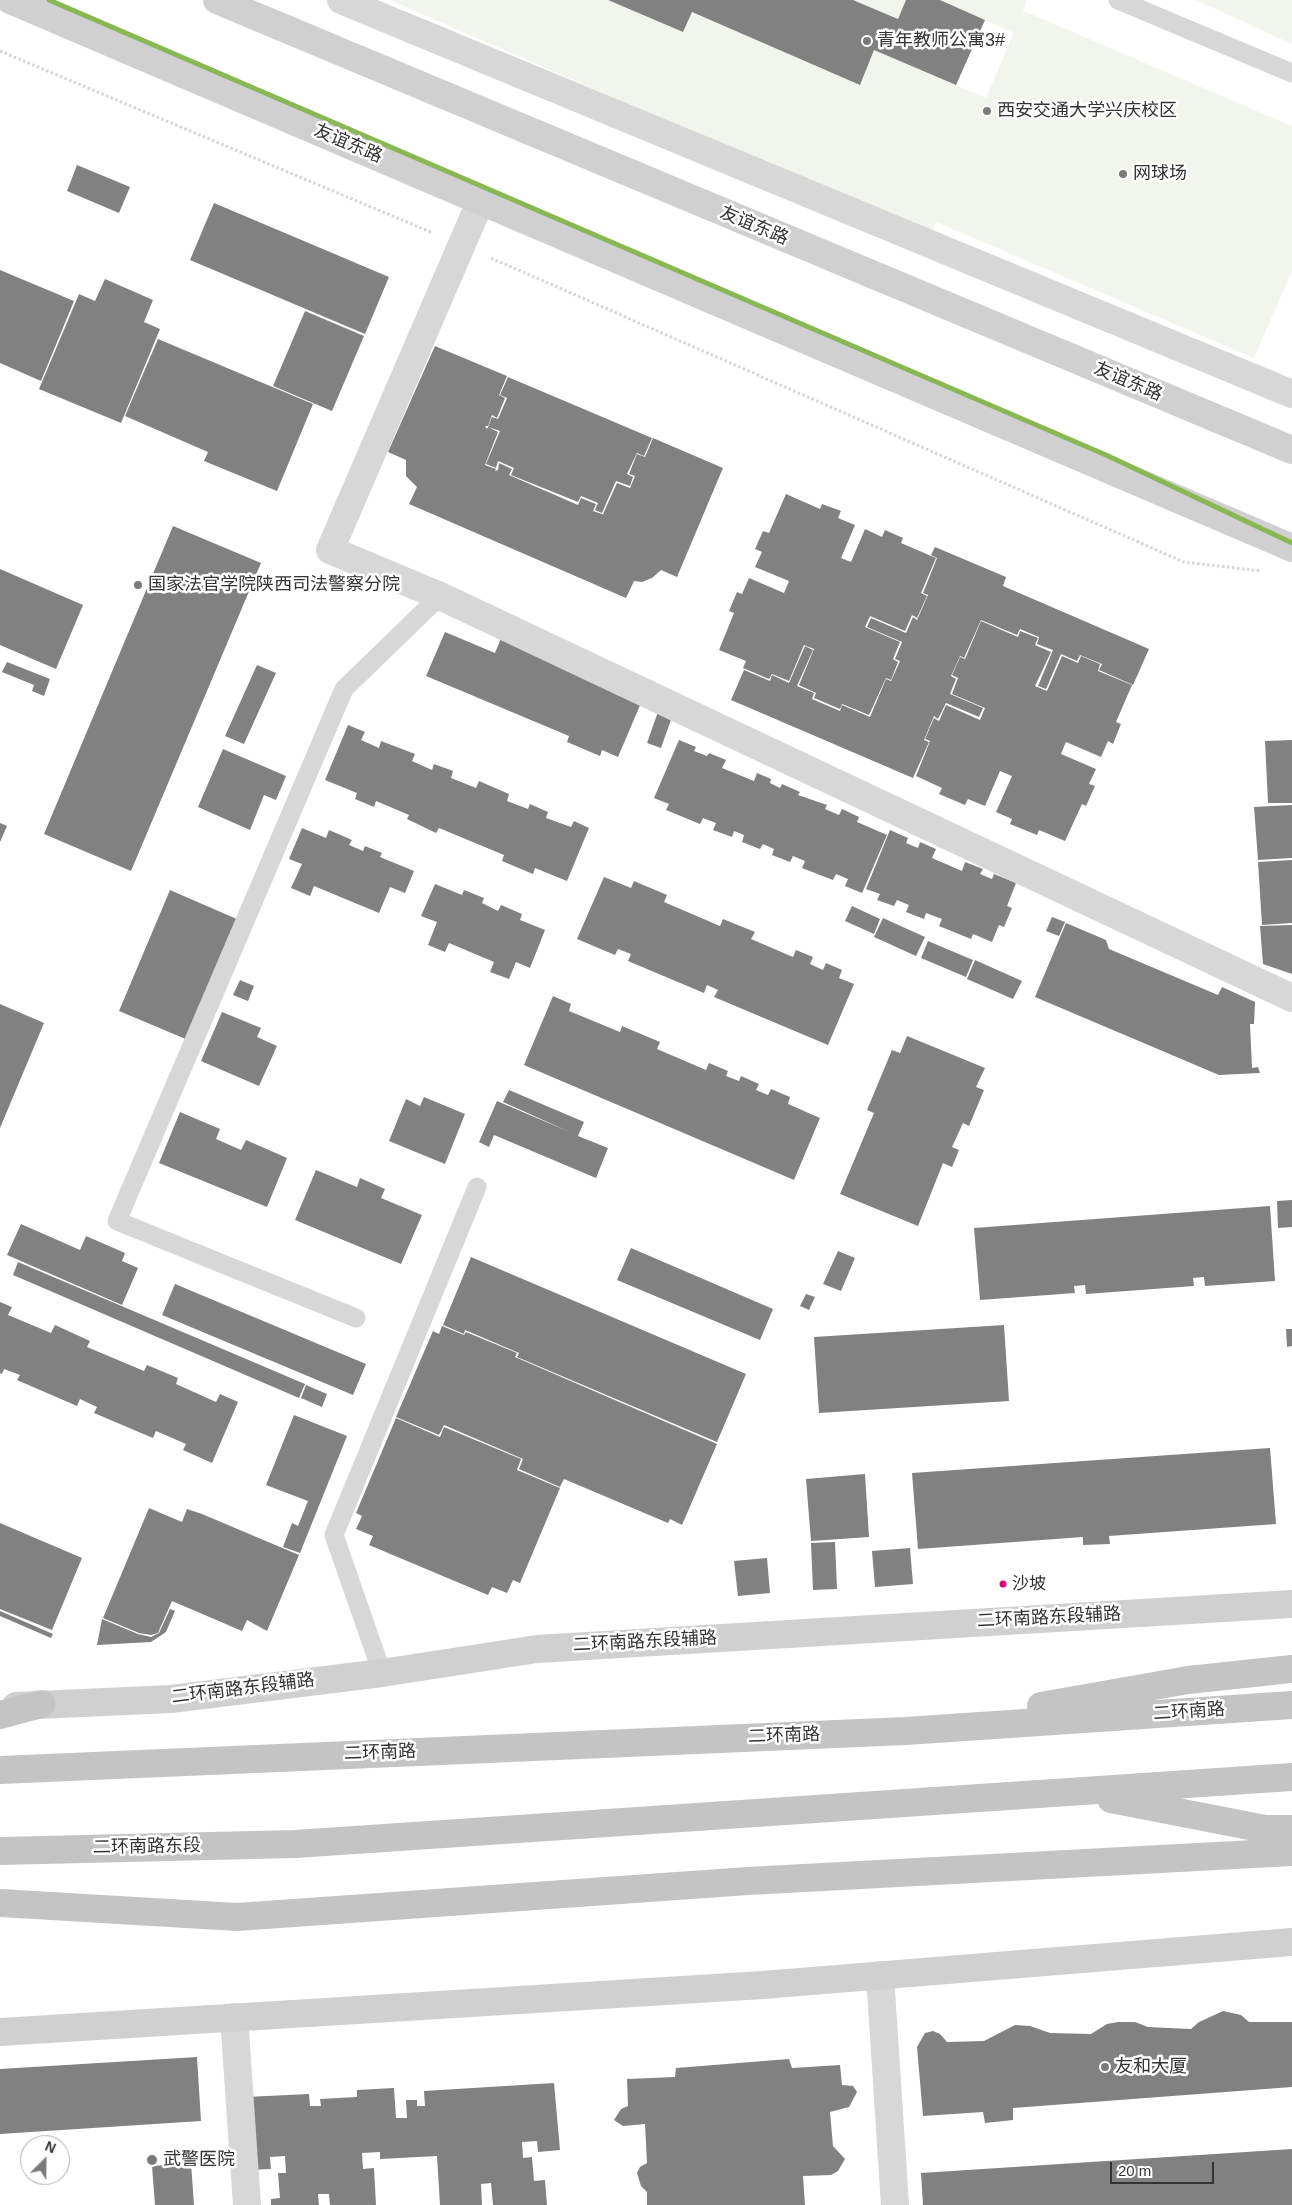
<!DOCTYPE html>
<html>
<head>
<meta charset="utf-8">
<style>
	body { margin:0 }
	#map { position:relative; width:1292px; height:2205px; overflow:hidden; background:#fff; font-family:Helvetica,sans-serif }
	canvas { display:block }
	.north { position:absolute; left:20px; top:2135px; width:50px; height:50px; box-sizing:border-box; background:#fff; border:1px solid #adadad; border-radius:50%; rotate:23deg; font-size:14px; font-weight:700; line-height:20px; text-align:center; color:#333 }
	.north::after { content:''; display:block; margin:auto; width:18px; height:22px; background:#7a7a7a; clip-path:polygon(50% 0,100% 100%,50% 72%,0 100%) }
	.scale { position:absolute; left:1110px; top:2162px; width:104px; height:22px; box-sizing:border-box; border:2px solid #333; border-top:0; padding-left:6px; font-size:15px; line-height:18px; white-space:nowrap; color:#333; -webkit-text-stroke:4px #fff; paint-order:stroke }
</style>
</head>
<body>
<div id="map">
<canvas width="1292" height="2205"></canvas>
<div class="north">N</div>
<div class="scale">20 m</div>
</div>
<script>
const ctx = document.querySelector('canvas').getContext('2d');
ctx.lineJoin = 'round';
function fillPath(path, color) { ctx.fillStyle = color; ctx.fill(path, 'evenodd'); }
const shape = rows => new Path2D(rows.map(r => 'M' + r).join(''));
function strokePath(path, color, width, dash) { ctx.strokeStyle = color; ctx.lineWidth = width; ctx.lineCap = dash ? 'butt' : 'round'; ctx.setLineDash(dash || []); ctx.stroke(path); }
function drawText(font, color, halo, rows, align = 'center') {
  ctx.font = font + ' Helvetica,"Noto Sans SC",sans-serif'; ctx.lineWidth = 5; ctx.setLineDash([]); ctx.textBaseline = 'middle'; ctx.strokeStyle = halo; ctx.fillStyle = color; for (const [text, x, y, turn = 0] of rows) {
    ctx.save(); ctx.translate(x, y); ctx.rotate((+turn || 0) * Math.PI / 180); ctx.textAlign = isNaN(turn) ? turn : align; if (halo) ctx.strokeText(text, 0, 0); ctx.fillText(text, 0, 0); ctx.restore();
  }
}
const green = shape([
	[390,0,608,0,683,32,692,12,859,84,874,50,986,98,1014,33,940,0,1027,0,1021,17,1024,11,1292,126,1292,271,1254,358,936,222,930,236],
	[853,0,906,0,898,19],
	[1196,0,1292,0,1292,44]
]);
const building = shape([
	[608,0,853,0,898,19,906,0,940,0,985,20,956,85,874,50,860,85,692,12,683,32],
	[77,165,130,187,119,213,67,191],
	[214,203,389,277,365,334,190,260],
	[0,270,74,301,41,381,0,363],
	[105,279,153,300,144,322,160,329,121,423,39,389,79,294,95,301],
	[305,311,364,336,332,411,273,386],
	[158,339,313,404,277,491,204,461,208,452,125,416],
	[435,346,507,376,499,395,505,398,497,418,492,415,488,426,485,426,487,429,488,427,498,432,485,465,496,469,495,471,498,470,499,463,512,469,509,475,578,505,581,498,596,504,593,511,605,515,603,514,617,483,630,488,635,476,629,474,637,454,645,457,653,438,723,468,677,577,661,570,652,578,642,582,634,581,626,598,409,504,417,487,406,476,406,460,388,452],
	[508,377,652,438,644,456,637,453,627,474,633,477,630,486,616,481,602,513,595,510,598,503,581,496,578,502,511,475,514,468,498,461,496,468,486,464,500,431,488,427,492,417,498,419,507,398,500,395],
	[786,494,820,509,822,504,841,511,838,518,855,525,841,558,851,562,865,529,882,537,885,530,903,538,901,543,936,558,921,593,927,596,917,618,912,615,905,631,870,616,865,627,900,642,893,659,898,662,891,680,886,678,869,715,842,704,840,709,814,698,816,693,799,685,814,649,804,645,789,681,772,674,769,679,743,668,746,661,719,650,734,613,729,611,737,592,742,594,749,578,784,593,789,581,755,567,762,552,755,549,763,531,769,533],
	[173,526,261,563,131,871,44,834],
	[935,547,1006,577,1003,586,1149,649,1133,685,1099,670,1102,664,1080,655,1077,661,1061,654,1046,689,1038,686,1053,650,1037,644,1039,637,1020,629,1017,635,981,620,964,658,960,656,951,676,956,679,950,694,983,708,979,717,946,703,938,719,934,716,924,740,929,742,913,778,731,700,744,670,770,681,772,675,789,683,805,646,813,650,797,686,814,693,812,699,840,711,842,705,870,717,886,679,891,681,900,661,895,659,902,642,867,627,871,618,906,633,913,617,917,620,928,595,923,593,937,558,931,555],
	[0,569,83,605,56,669,0,645],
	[981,621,1018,637,1020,631,1038,638,1035,645,1051,652,1035,686,1047,691,1062,656,1078,663,1081,656,1100,664,1098,671,1132,685,1116,722,1121,724,1113,744,1108,741,1101,757,1066,742,1061,754,1096,769,1089,784,1095,786,1086,806,1082,804,1065,841,1039,830,1037,835,1010,824,1012,819,996,812,1012,776,1000,771,985,806,968,799,965,805,939,794,942,788,916,776,930,741,925,739,934,718,939,721,946,705,980,720,985,708,952,694,958,678,952,675,960,657,965,659],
	[445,632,495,653,502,636,644,696,618,757,602,750,600,756,567,742,569,736,426,676],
	[7,662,50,679,44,696,32,691,34,685,2,672],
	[257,665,276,673,244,744,225,736],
	[659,709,673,714,661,748,647,743],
	[348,725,365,732,361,740,379,748,381,741,415,754,412,761,432,770,434,764,453,771,451,778,476,788,479,781,509,794,507,801,528,809,530,804,548,812,546,818,571,827,574,821,589,828,567,881,535,868,533,874,502,861,504,855,439,828,436,833,407,819,409,815,376,801,374,807,355,799,357,793,325,780],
	[679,740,696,747,694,751,707,756,709,753,726,760,722,768,754,781,757,773,771,779,770,783,780,788,782,784,800,792,798,795,827,805,825,809,839,815,842,809,859,817,857,822,887,835,862,893,845,886,848,879,836,874,833,880,802,868,805,861,793,856,790,862,772,855,774,849,763,844,760,849,742,842,744,835,734,831,732,837,713,830,716,823,703,818,700,824,666,810,669,804,654,798],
	[1292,740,1292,803,1268,803,1265,741],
	[223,749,286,776,276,800,264,795,250,830,198,807],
	[1292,805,1292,858,1258,860,1254,807],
	[0,823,7,826,0,842],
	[302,828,326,838,329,830,352,840,349,845,363,851,365,846,382,853,380,857,414,871,405,893,390,887,379,913,314,886,310,896,291,888,302,864,289,859],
	[890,830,908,838,906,843,918,848,920,842,936,849,932,858,962,871,965,862,983,869,980,874,992,879,994,874,1016,883,1007,906,1012,908,1004,927,999,925,992,942,973,934,971,939,939,926,942,919,926,913,924,919,906,912,909,905,897,900,894,906,877,900,880,894,866,889],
	[1292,860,1292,923,1262,925,1258,862],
	[604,877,631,888,634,881,667,895,664,902,720,926,723,919,755,932,751,939,793,957,796,950,813,957,810,964,823,970,826,963,842,970,839,978,854,984,828,1045,714,997,718,990,707,985,704,993,628,961,631,954,618,949,615,955,577,939],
	[435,884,462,895,464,890,484,898,482,903,498,911,501,905,522,914,520,920,545,930,530,968,516,962,509,979,490,972,494,962,449,943,445,952,428,945,437,922,421,916],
	[170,890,239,920,188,1040,119,1011],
	[852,906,880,919,874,934,845,921],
	[1052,917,1065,922,1059,936,1046,931],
	[883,918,925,937,916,956,874,937],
	[1066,923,1106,940,1109,949,1218,995,1222,987,1255,1002,1254,1024,1250,1024,1252,1068,1258,1067,1260,1073,1219,1075,1035,997],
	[1292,925,1292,974,1263,964,1260,926],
	[928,941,973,960,966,977,921,958],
	[975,960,1022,981,1013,999,967,979],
	[240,980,254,986,248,1001,233,995],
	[553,996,571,1004,569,1011,620,1032,622,1026,660,1042,657,1049,706,1070,709,1063,728,1071,726,1076,739,1081,741,1076,759,1084,756,1090,768,1095,771,1089,790,1097,788,1104,820,1118,794,1180,524,1065],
	[0,1004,44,1023,0,1128],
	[222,1012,261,1028,257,1037,277,1046,259,1086,201,1061],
	[907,1036,985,1068,976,1087,984,1090,969,1126,963,1123,952,1147,959,1150,952,1167,943,1163,918,1226,840,1194,874,1113,867,1110,892,1050,900,1053],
	[509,1090,584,1122,578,1136,608,1148,596,1178,494,1135,489,1147,479,1142,497,1101,572,1133,503,1102],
	[424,1097,465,1114,445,1164,389,1141,406,1099,420,1106],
	[180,1112,220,1129,216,1139,241,1150,246,1140,287,1158,267,1207,159,1163],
	[316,1170,357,1187,360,1178,385,1189,381,1198,422,1215,401,1264,295,1220],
	[1292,1200,1292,1227,1278,1228,1277,1201],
	[1270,1206,1275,1281,1205,1286,1204,1277,1193,1278,1194,1286,1086,1294,1085,1285,1074,1286,1075,1293,980,1300,974,1228],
	[21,1224,80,1250,86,1236,125,1253,122,1261,138,1268,122,1305,7,1255],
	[631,1248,773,1309,760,1340,617,1280],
	[838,1251,855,1258,841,1291,823,1284],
	[471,1257,746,1374,717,1442,517,1357,519,1353,465,1330,464,1334,443,1325],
	[18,1262,305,1384,299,1398,13,1275],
	[175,1284,366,1364,353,1395,162,1315],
	[806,1294,815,1297,809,1310,800,1306],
	[0,1302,12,1307,8,1315,51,1333,55,1325,90,1341,87,1347,144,1371,147,1365,178,1378,176,1384,216,1402,220,1394,238,1402,212,1463,183,1450,186,1444,156,1431,153,1438,94,1413,97,1407,80,1399,77,1406,17,1380,20,1375,4,1369,2,1374,0,1373],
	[1004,1325,1009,1401,819,1413,814,1337],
	[442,1326,464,1335,466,1332,517,1353,515,1357,717,1444,682,1525,670,1519,668,1523,564,1479,560,1487,519,1469,523,1459,444,1425,439,1435,396,1417,433,1331,439,1334],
	[1286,1329,1292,1329,1292,1346,1287,1347],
	[306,1385,327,1394,322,1407,301,1398],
	[294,1415,347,1436,300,1553,283,1547,292,1523,298,1526,308,1501,266,1485],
	[396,1418,440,1437,444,1427,521,1459,517,1470,560,1488,520,1583,513,1580,507,1593,492,1587,488,1595,369,1545,373,1536,356,1529,362,1516,356,1513],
	[1270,1448,1276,1524,1109,1536,1110,1544,1083,1545,1083,1537,918,1549,912,1473],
	[865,1474,869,1537,811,1541,806,1479],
	[149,1508,182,1522,187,1509,202,1514,299,1555,267,1631,247,1620,242,1631,172,1601,158,1633,151,1635,139,1633,103,1618],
	[0,1523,82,1558,52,1630,0,1609],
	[835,1542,837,1589,813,1590,811,1543],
	[910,1548,913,1584,875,1587,872,1551],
	[767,1558,770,1593,738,1596,734,1561],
	[170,1609,175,1611,166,1632,151,1642,97,1645,102,1619,138,1634,151,1637,159,1633],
	[0,1611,53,1634,51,1638,0,1616],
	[1223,2011,1241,2015,1249,2022,1292,2022,1292,2087,1013,2108,1013,2120,985,2123,983,2112,923,2116,917,2047,925,2033,933,2031,940,2034,947,2042,984,2041,1015,2025,1030,2026,1050,2033,1091,2034,1107,2024,1118,2022,1135,2022,1148,2027,1191,2029,1199,2022],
	[197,2057,201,2121,0,2134,0,2069],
	[789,2059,792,2068,840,2065,842,2085,853,2086,857,2092,849,2107,830,2112,833,2146,845,2159,838,2171,831,2175,803,2176,805,2205,647,2205,647,2192,641,2186,637,2173,640,2167,647,2163,645,2124,623,2126,614,2120,621,2109,628,2106,627,2079,675,2077,676,2068],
	[554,2083,560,2150,538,2152,537,2141,522,2142,523,2158,532,2157,534,2181,545,2180,547,2205,493,2205,491,2183,481,2184,482,2205,440,2205,437,2156,380,2159,380,2152,362,2153,363,2169,374,2168,376,2205,330,2205,329,2194,318,2194,319,2205,271,2205,271,2199,280,2198,278,2173,286,2173,285,2156,270,2157,271,2169,250,2170,246,2097,309,2094,310,2106,321,2106,320,2099,357,2097,357,2090,394,2088,396,2118,407,2118,406,2100,417,2100,417,2106,425,2106,424,2091],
	[1292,2149,1292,2205,923,2205,921,2173],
	[191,2163,194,2205,155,2205,152,2166]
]);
const path = shape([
	[0,51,433,233],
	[491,258,1184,562,1261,571]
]);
const lane = shape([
	[1118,0,1292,73],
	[356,1318,117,1221,344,689,440,596],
	[382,1673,334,1535,477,1187]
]);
const street = shape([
	[341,0,1292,394],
	[481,200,330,550,440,596,1292,998],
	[880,1975,895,2205],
	[234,2017,247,2205]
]);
const secondary = shape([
	[10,0,1292,548],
	[217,0,1292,450],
	[16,1706,171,1699,382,1673,537,1649,1292,1604],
	[0,2032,763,1985,1292,1942]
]);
const highway = shape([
	[1041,1706,1188,1680,1292,1669],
	[0,1715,41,1704],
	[0,1770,906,1731,1292,1705],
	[1111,1799,1265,1829,1292,1829],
	[0,1851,295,1844,1292,1777],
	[0,1903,237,1917,748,1881,1292,1852]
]);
const metro1 = shape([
	[49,0,1106,455,1292,543]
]);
const markers = [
	[867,41,5,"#7a7a7a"],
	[987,111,5,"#7a7a7a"],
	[1123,174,5,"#7a7a7a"],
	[138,585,5,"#7a7a7a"],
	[1003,1584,4.5,"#e5007d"],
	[1105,2067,5,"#7a7a7a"],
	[152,2160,6,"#7a7a7a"]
];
const busNames = [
	["沙坡",1012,1584]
];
const poiNames = [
	["青年教师公寓3#",877,41],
	["西安交通大学兴庆校区",997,111],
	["网球场",1133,174],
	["国家法官学院陕西司法警察分院",148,585],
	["友和大厦",1115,2067],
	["武警医院",163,2160]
];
const streetNames = [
	["友谊东路",348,144,23],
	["友谊东路",754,226,23],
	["友谊东路",1128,382,23],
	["二环南路东段辅路",1049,1618,-3],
	["二环南路东段辅路",645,1642,-3],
	["二环南路东段辅路",243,1689,-7],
	["二环南路",1189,1712,-4],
	["二环南路",784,1736,-2],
	["二环南路",380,1753,-2],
	["二环南路东段",147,1847,-1]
];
fillPath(green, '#f1f5ed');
fillPath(building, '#818181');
strokePath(path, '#d6d6d6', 3, [2.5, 2.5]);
strokePath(lane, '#d7d7d7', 19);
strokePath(street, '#d7d7d7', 28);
strokePath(secondary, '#d0d0d0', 28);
strokePath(highway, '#c4c4c4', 28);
strokePath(metro1, '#89b754', 5);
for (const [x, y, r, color] of markers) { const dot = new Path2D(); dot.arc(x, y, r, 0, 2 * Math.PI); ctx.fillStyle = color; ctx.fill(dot); strokePath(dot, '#fff', 2); }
drawText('17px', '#333', '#fff', busNames, 'left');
drawText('18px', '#333', '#fff', poiNames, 'left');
drawText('18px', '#333', '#fff', streetNames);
</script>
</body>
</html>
